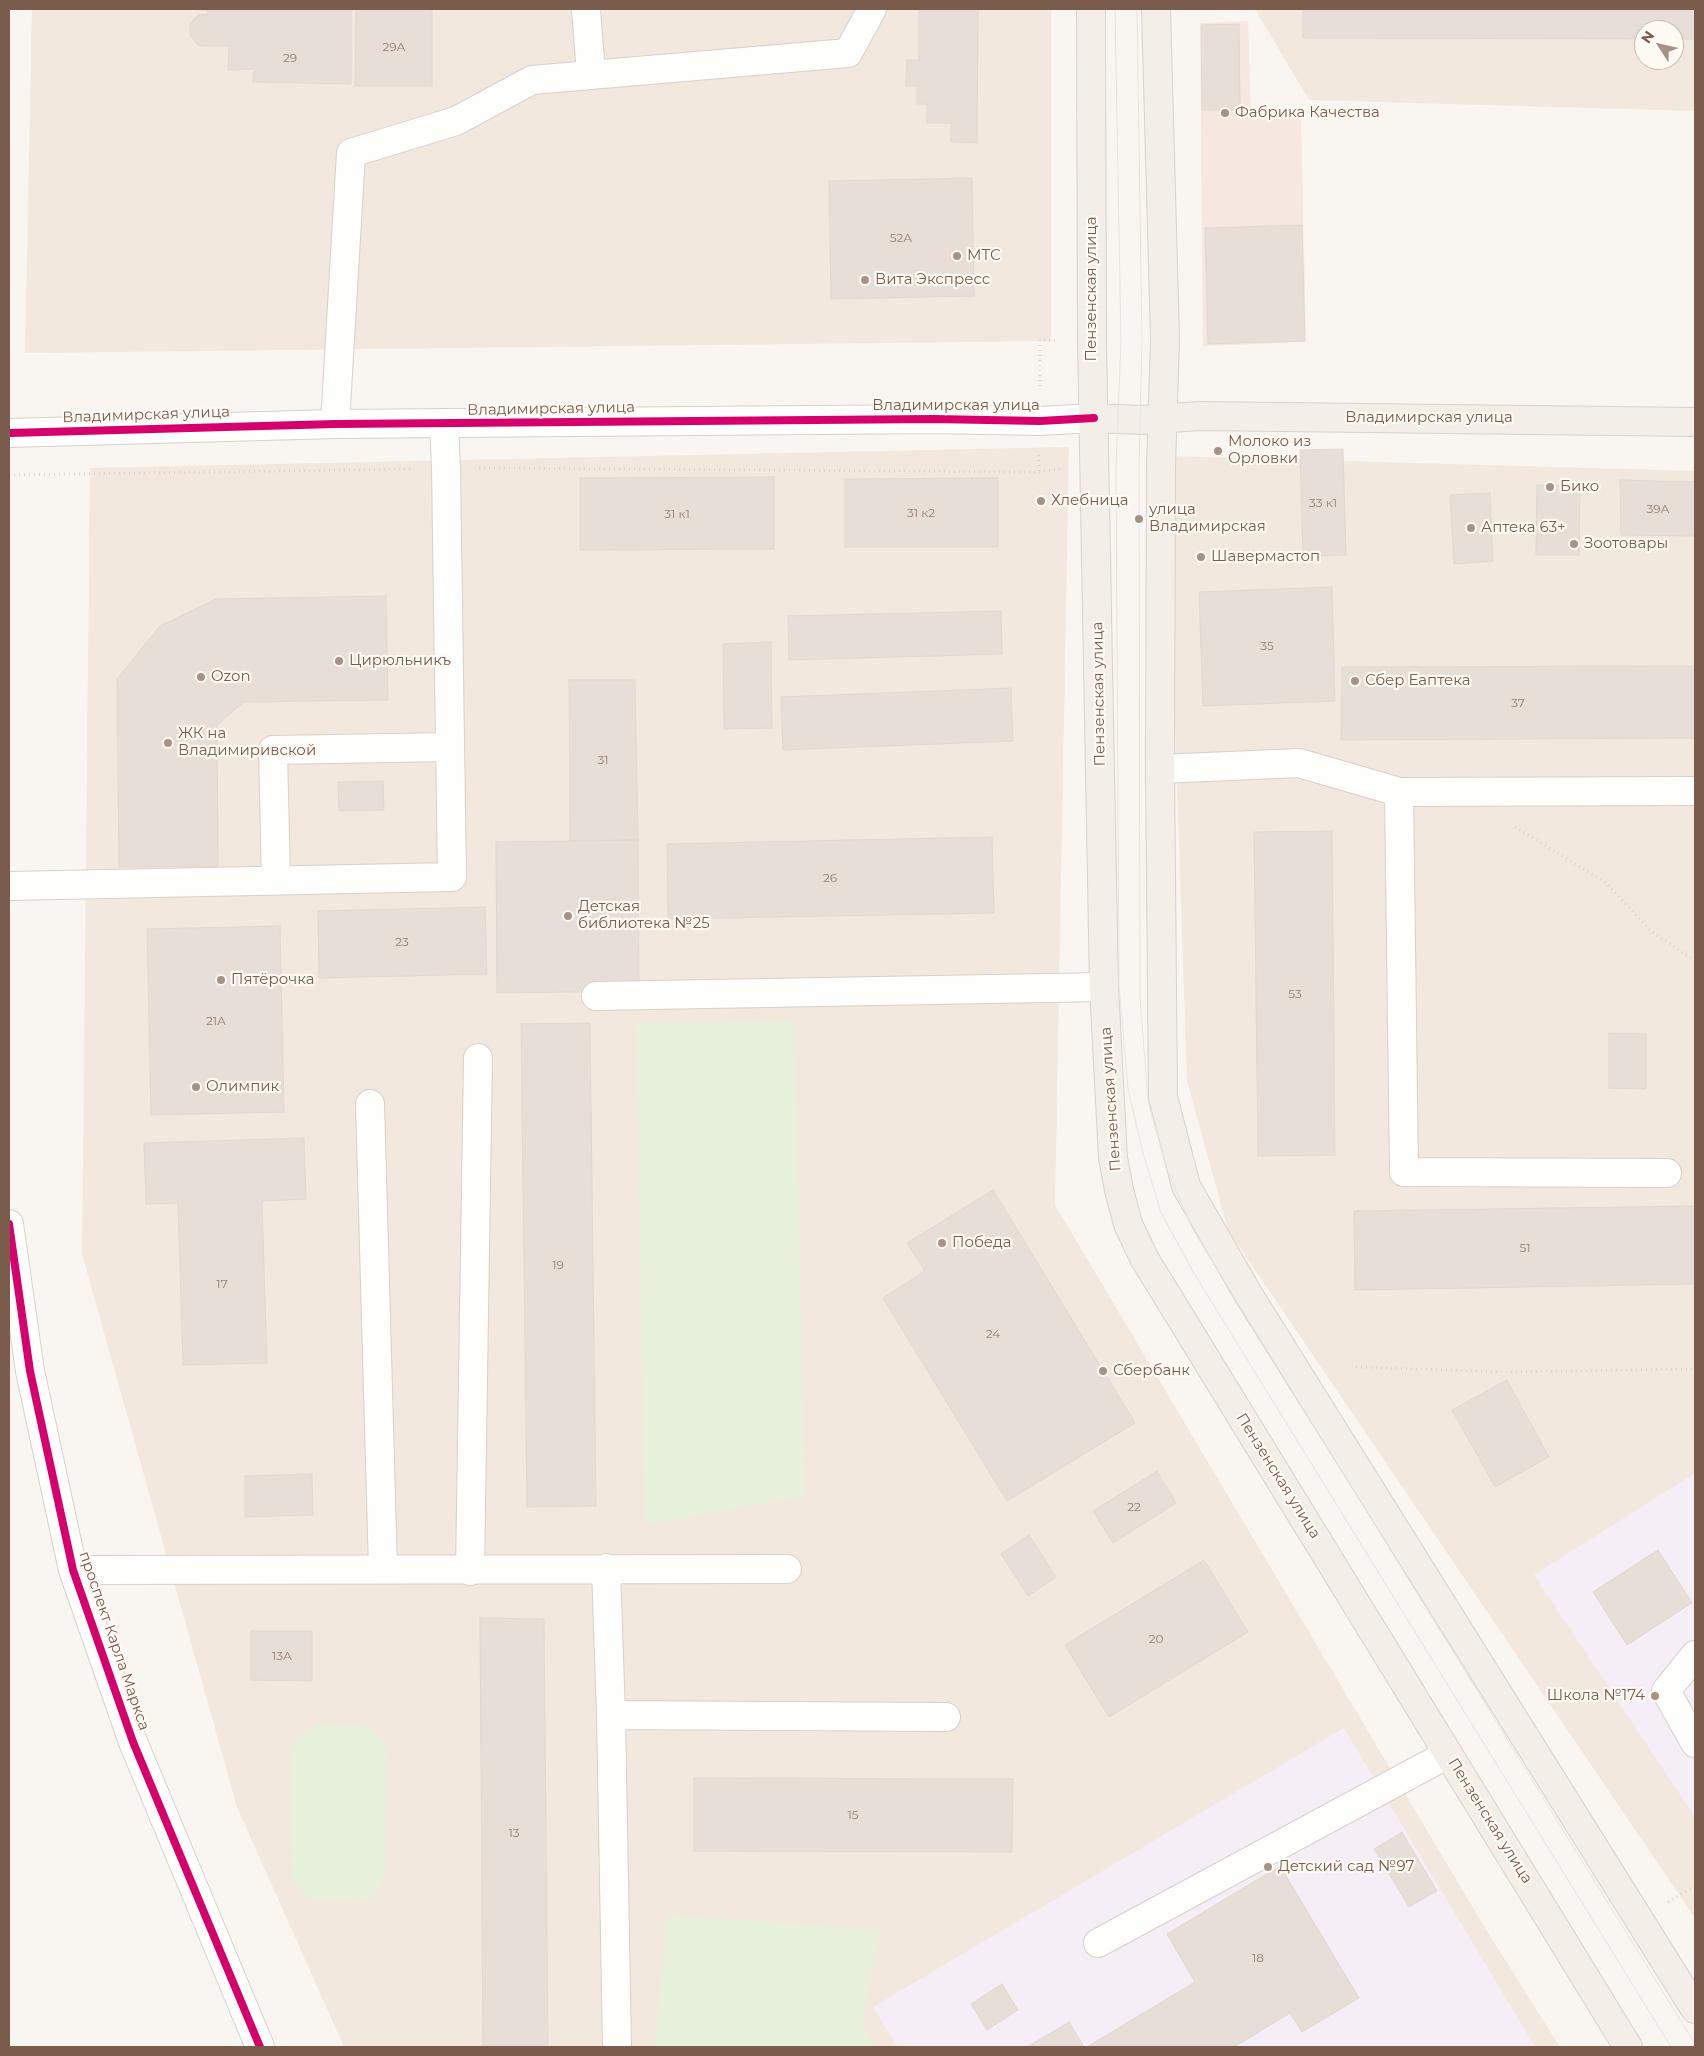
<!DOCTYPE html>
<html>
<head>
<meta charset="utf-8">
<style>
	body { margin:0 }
	#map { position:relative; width:1704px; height:2056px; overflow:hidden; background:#f9f5f0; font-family:Montserrat,sans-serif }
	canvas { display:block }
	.frame { position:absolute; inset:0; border:10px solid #7a5c4d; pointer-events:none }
	.north { position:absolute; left:1634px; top:20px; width:50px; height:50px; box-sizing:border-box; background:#fffaf3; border:1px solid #cabbb1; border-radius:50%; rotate:305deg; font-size:14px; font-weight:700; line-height:20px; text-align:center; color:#7a5c4d }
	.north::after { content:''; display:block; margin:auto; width:18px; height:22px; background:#a69286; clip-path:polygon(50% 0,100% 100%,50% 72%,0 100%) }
</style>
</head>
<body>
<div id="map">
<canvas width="1704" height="2056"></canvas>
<div class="frame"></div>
<div class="north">N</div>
</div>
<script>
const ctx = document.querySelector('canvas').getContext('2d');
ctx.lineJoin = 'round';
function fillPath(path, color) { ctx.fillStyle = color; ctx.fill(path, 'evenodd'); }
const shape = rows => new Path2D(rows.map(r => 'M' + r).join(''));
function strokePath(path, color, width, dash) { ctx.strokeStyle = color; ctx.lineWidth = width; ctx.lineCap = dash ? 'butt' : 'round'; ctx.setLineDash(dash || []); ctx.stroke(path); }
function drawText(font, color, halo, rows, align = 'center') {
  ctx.font = font + ' Montserrat,sans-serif'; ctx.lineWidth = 4.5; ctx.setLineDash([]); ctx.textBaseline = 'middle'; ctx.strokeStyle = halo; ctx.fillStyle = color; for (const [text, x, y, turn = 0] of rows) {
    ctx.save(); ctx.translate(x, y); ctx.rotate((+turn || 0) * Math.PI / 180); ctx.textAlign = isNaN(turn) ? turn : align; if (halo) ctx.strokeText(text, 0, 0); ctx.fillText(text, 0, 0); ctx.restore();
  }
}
const residential = shape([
	[32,9,1051,9,1051,341,25,353],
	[1255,9,1695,9,1695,111,1309,100],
	[1644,30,1674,30,1674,60,1644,60],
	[1069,447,1055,1205,1485,1928,1560,2047,344,2047,237,1807,82,1254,90,468],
	[1166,456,1695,471,1695,1918,1228,1230,1187,1081]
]);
const commercial = shape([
	[1248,21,1251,117,1301,116,1306,342,1203,346,1200,23]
]);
const education = shape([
	[1695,1473,1695,1817,1534,1575],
	[1344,1728,1535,2047,898,2047,873,2007]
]);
const green = shape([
	[794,1020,805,1496,645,1525,636,1023],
	[317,1724,364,1725,379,1735,387,1749,385,1875,378,1891,364,1902,312,1900,298,1890,292,1876,291,1749,301,1734],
	[667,1915,880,1929,862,2025,876,2047,655,2047]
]);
const building = shape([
	[206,9,351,9,351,84,253,82,254,69,228,70,229,46,202,46,197,44,190,35,190,24,198,15,209,14,206,9],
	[356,9,432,9,432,86,355,86,356,9],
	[919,9,978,9,977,143,951,142,951,123,927,123,927,104,917,104,917,86,906,86,907,60,919,60,919,9],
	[1303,9,1695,9,1695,39,1674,39,1674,30,1644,30,1644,39,1303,38,1303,9],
	[1239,24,1240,110,1202,110,1201,25,1239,24],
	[972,178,974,296,831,299,829,181,972,178],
	[1302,225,1305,341,1208,344,1205,228,1302,225],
	[1343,449,1346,555,1303,556,1300,450,1343,449],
	[774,477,774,549,580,550,580,478,774,477],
	[998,478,998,547,845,547,845,479,998,478],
	[1620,480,1695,482,1695,536,1621,535,1620,480],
	[1537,485,1580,486,1579,555,1536,555,1537,485],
	[1490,493,1493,561,1454,564,1450,495,1490,493],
	[1332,587,1335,701,1203,706,1199,592,1332,587],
	[386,596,388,700,244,702,217,725,218,866,119,867,117,679,160,626,216,599,386,596],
	[1001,611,1002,654,789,660,788,616,1001,611],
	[771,642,772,728,724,729,723,644,771,642],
	[1695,666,1695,738,1341,740,1342,667,1695,666],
	[569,680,635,680,638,840,570,841,569,680],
	[1011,688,1013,741,783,750,781,697,1011,688],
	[383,781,384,810,339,811,338,782,383,781],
	[1332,831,1335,1155,1258,1156,1254,832,1332,831],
	[992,837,994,913,668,919,667,844,992,837],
	[638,840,639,991,497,993,496,842,638,840],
	[485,907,487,974,319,978,318,911,485,907],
	[280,926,284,1112,151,1115,147,929,280,926],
	[590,1023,596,1506,527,1507,521,1024,590,1023],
	[1609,1033,1646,1034,1646,1089,1609,1088,1609,1033],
	[304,1138,306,1199,262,1201,267,1363,183,1365,178,1203,146,1204,144,1143,304,1138],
	[993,1190,1135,1423,1007,1501,883,1298,925,1271,907,1243,993,1190],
	[1695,1206,1695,1284,1355,1290,1354,1211,1695,1206],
	[1507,1380,1549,1457,1495,1487,1452,1410,1507,1380],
	[1157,1471,1176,1503,1113,1543,1093,1511,1157,1471],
	[312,1474,313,1515,245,1517,245,1476,312,1474],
	[1029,1535,1056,1577,1028,1596,1001,1554,1029,1535],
	[1658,1550,1692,1603,1627,1645,1593,1592,1658,1550],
	[1204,1560,1248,1632,1109,1717,1065,1645,1204,1560],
	[480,1618,544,1619,548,2047,483,2047,480,1618],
	[251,1631,312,1631,312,1681,251,1680,251,1631],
	[694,1778,1013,1779,1012,1852,694,1851,694,1778],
	[1402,1832,1437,1891,1409,1907,1374,1849,1402,1832],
	[1280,1866,1359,1998,1302,2032,1290,2013,1234,2047,1087,2047,1195,1982,1167,1934,1280,1866],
	[1002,1984,1018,2010,987,2030,971,2004,1002,1984],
	[1069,2022,1084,2047,1027,2047,1069,2022]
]);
const path = shape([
	[1040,386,1040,340,1058,341],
	[479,468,1039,472,1060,469],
	[1039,471,1039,455],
	[9,475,413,469],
	[1515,827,1605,882,1651,931,1695,961],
	[1356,1367,1506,1372,1695,1369],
	[1668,1902,1695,1886]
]);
const minor = shape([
	[586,9,591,74],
	[335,424,351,153,456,121,532,80,848,53,872,9],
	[9,433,335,424,934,419,1040,421,1094,418],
	[1160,769,1299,763,1399,792,1695,791],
	[1399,792,1404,1172,1667,1173],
	[276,881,273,750,449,747],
	[9,886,452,877,446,468,444,423],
	[596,996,1104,987],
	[370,1104,383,1569],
	[9,1224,30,1371,73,1570,133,1742,260,2047],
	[606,1568,611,1715,617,2047],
	[73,1570,787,1569],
	[470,1571,478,1058],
	[1695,1655,1666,1691,1695,1743],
	[611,1715,946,1717],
	[1098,1943,1448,1754]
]);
const major = shape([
	[1091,9,1092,342,1104,987,1113,1158,1119,1190,1128,1224,1144,1258,1628,2047],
	[1156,9,1165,339,1161,466,1160,769,1163,1097,1186,1186,1248,1294,1695,2009],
	[1094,418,1141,420,1200,416,1695,422]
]);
const tram = shape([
	[1115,9,1121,342,1116,466,1119,985,1128,1089,1143,1153,1161,1213,1195,1275,1671,2047],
	[1137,9,1142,341,1139,467,1140,997,1148,1101,1167,1170,1193,1230,1695,2044]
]);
const cycleway = shape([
	[9,433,335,424,934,419,1040,421,1094,418],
	[9,1224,30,1371,73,1570,133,1742,260,2047]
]);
const markers = [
	[1225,113,5,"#a69286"],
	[957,256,5,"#a69286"],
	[865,280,5,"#a69286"],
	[1218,451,5,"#a69286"],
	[1550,487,5,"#a69286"],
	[1041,501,5,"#a69286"],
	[1139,519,5,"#a69286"],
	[1471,528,5,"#a69286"],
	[1574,544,5,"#a69286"],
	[1201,557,5,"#a69286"],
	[339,661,5,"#a69286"],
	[201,677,5,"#a69286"],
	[1355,681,5,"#a69286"],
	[168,743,5,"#a69286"],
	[568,916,5,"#a69286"],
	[221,980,5,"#a69286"],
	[196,1087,5,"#a69286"],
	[942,1243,5,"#a69286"],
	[1103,1371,5,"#a69286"],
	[1655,1696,5,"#a69286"],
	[1268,1867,5,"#a69286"]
];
const numberNames = [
	["29А",394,47],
	["29",290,58],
	["52А",901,238],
	["33 к1",1323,503],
	["39А",1658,509],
	["31 к2",921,513],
	["31 к1",677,514],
	["35",1267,646],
	["37",1518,703],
	["31",603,760],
	["26",830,878],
	["23",402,942],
	["53",1295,994],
	["21А",216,1021],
	["51",1525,1248],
	["19",558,1265],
	["17",222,1284],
	["24",993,1334],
	["22",1134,1507],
	["20",1156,1639],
	["13А",282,1656],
	["15",853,1815],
	["13",514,1833],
	["18",1258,1958]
];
const poiNames = [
	["Фабрика Качества",1235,113],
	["МТС",967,256],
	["Вита Экспресс",875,280],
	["Молоко из",1228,442],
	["Орловки",1228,459],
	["Бико",1560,487],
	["Хлебница",1051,501],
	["улица",1149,510],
	["Владимирская",1149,527],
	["Аптека 63+",1481,528],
	["Зоотовары",1584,544],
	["Шавермастоп",1211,557],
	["Цирюльникъ",349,661],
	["Ozon",211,677],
	["Сбер Еаптека",1365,681],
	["ЖК на",178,734],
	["Владимиривской",178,751],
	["Детская",578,907],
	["библиотека №25",578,924],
	["Пятёрочка",231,980],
	["Олимпик",206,1087],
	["Победа",952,1243],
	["Сбербанк",1113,1371],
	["Школа №174",1645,1696,"right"],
	["Детский сад №97",1278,1867]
];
const streetNames = [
	["Пензенская улица",1092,289,-90],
	["Владимирская улица",956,406],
	["Владимирская улица",551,409,-1],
	["Владимирская улица",146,415,-2],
	["Владимирская улица",1429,418],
	["Пензенская улица",1099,694,-91],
	["Пензенская улица",1111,1099,-94],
	["Пензенская улица",1278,1476,58],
	["проспект Карла Маркса",114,1641,71],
	["Пензенская улица",1490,1821,58]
];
fillPath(residential, '#f2e8de');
fillPath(commercial, '#f6e8e1');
fillPath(education, '#f6eef6');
fillPath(green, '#e7f0db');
fillPath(building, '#e6ded7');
strokePath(building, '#e2d8d2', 1);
strokePath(minor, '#d7d1cb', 30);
strokePath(major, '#dad1cc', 30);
strokePath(path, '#dcd5d0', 3, [1, 4]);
strokePath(minor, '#fefefd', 28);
strokePath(major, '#f3eee8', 28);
strokePath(tram, '#e6e3e7', 1);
strokePath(cycleway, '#d6006c', 8);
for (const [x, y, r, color] of markers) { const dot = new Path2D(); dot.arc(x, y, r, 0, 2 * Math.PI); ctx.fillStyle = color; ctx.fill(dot); strokePath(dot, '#fffaf3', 2); }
drawText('12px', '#977e72', null, numberNames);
drawText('15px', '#7a5c4d', '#fffaf3', poiNames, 'left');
drawText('15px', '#7a5c4d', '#fffaf3', streetNames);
</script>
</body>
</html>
